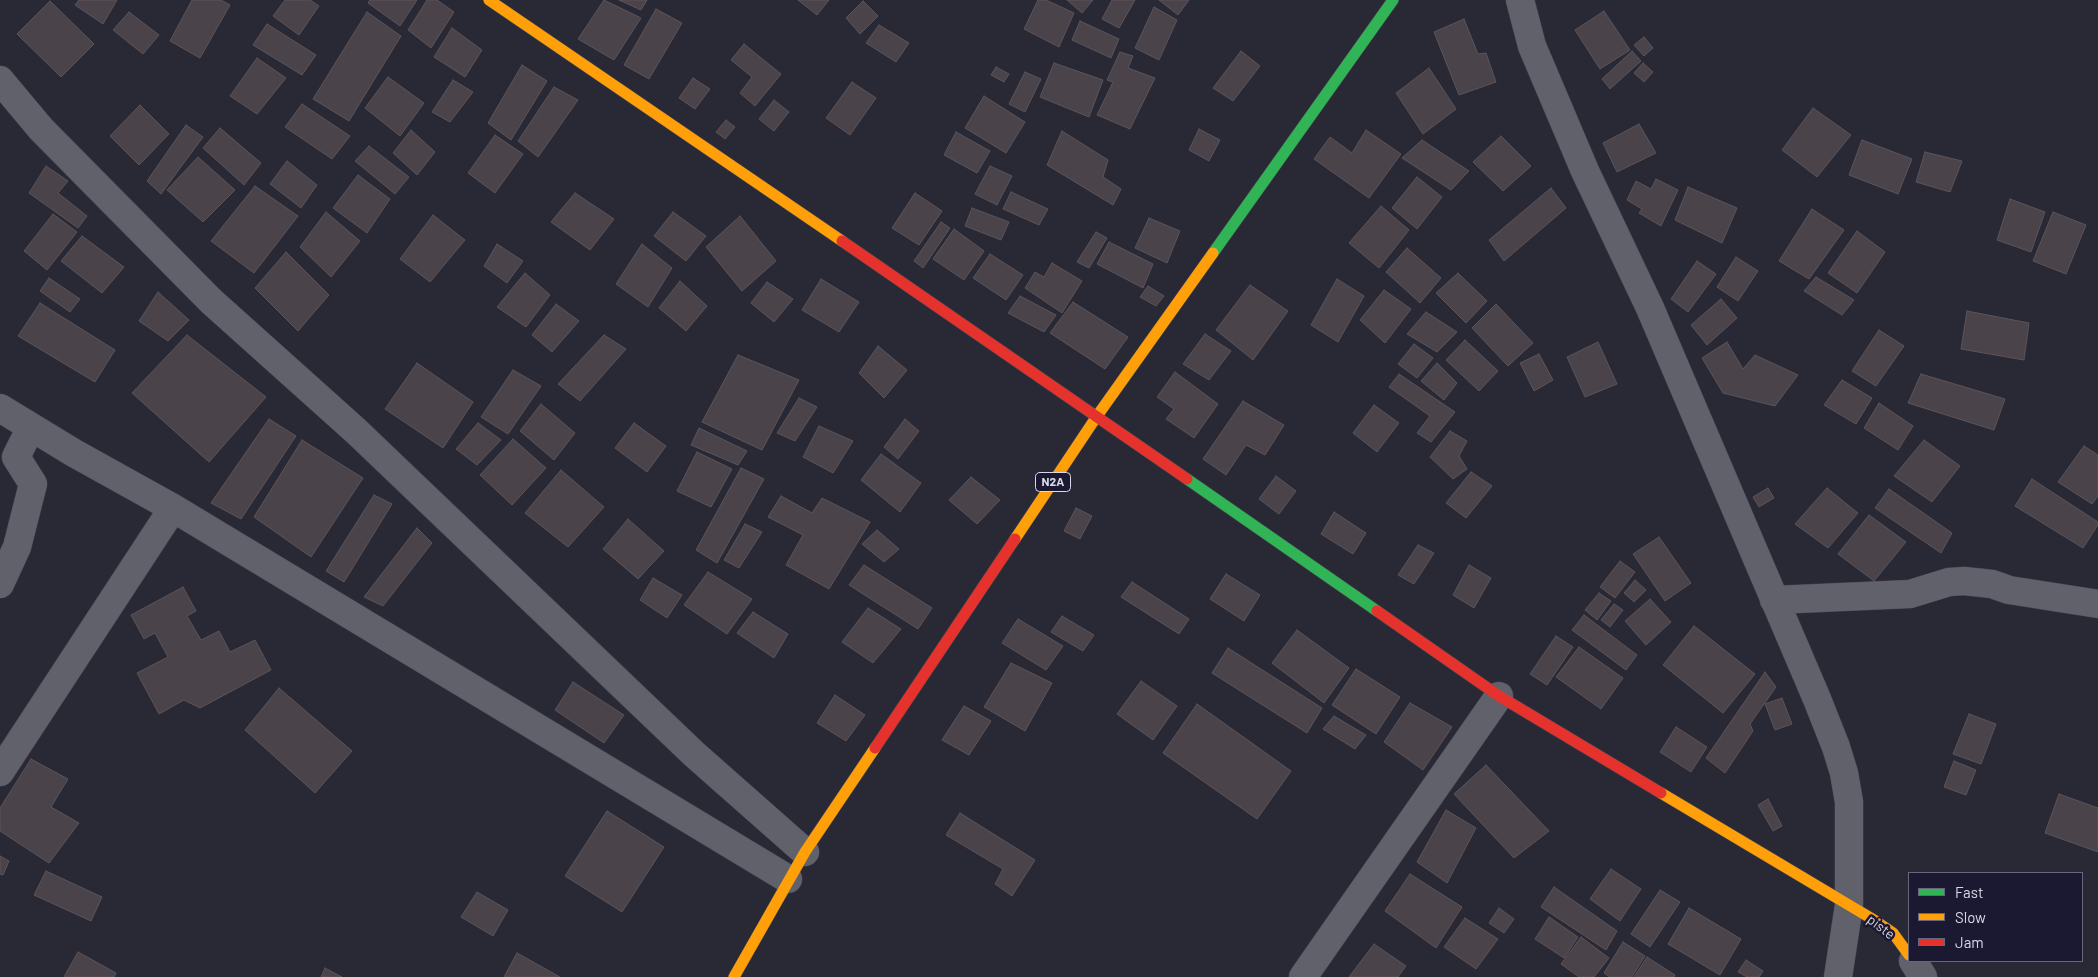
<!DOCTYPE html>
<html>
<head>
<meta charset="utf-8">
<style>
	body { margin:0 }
	#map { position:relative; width:2098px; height:977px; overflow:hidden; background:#292835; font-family:Barlow,sans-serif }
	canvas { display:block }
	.legend { position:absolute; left:1908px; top:872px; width:175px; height:90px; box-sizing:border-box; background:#1b1931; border:1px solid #67667b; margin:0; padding:6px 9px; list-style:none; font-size:15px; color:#dad9ea }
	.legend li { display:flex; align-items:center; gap:10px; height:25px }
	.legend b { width:25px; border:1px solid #67667b }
</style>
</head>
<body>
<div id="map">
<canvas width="2098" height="977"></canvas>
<ul class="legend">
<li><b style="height:6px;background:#30b455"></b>Fast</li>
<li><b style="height:6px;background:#ff9f0a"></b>Slow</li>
<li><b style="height:6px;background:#e5322d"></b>Jam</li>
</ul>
</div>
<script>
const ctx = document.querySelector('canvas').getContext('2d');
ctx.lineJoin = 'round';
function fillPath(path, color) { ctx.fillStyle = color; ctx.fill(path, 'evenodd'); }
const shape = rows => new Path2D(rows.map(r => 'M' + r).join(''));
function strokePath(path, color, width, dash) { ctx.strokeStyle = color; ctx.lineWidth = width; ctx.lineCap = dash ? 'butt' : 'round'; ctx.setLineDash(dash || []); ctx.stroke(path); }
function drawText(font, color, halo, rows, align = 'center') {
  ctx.font = font + ' Barlow,sans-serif'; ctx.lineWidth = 5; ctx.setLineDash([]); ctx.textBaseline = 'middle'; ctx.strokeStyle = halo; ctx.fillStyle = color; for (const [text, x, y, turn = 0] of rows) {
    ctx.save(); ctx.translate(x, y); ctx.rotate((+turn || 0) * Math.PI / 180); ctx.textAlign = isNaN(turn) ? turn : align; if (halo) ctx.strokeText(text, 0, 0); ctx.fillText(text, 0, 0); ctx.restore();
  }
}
const building = shape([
	[79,0,117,0,103,24,75,5,79,0],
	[192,0,221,0,230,5,200,58,170,41,192,0],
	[285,0,310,0,319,6,299,35,273,16,285,0],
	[370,0,417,0,400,26,368,3,370,0],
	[427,0,437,0,454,12,431,48,408,30,427,0],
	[604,0,641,18,614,60,578,39,604,0],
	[619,0,647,0,641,10,619,0],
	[798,0,829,0,817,15,798,0],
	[1038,0,1046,0,1074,13,1059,47,1024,29,1038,0],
	[1067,0,1093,0,1082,13,1067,0],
	[1112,0,1135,0,1119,28,1102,19,1112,0],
	[1159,0,1189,0,1178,15,1159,0],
	[50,1,94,44,61,77,17,34,50,1],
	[863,1,878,16,860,34,846,18,863,1],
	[1154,7,1177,20,1159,60,1135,48,1154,7],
	[656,9,682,23,649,79,624,65,656,9],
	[1604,11,1630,50,1600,69,1575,30,1604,11],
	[129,12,159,35,143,54,113,30,129,12],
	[367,12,401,36,349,121,313,99,367,12],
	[1464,19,1478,54,1486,53,1496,82,1459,95,1434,32,1464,19],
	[1080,21,1119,39,1111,58,1072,40,1080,21],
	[267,24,316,55,302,75,253,45,267,24],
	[879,25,909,43,896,62,866,43,879,25],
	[452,28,482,50,465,77,434,57,452,28],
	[1644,37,1653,48,1644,56,1634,45,1644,37],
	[744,44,781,74,755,106,740,93,752,77,731,60,744,44],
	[1241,51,1260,66,1233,101,1213,88,1241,51],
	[1632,51,1641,61,1610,89,1602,79,1632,51],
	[1120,52,1133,56,1128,68,1155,78,1130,129,1097,115,1113,82,1107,80,1120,52],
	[257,58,286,78,257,114,230,96,257,58],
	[1054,63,1103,80,1089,117,1040,97,1054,63],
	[1643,63,1653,72,1644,82,1634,73,1643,63],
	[522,65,547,81,511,140,488,123,522,65],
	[996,67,1009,74,1004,82,991,75,996,67],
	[1429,68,1456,109,1423,134,1396,93,1429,68],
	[1025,72,1041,79,1025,112,1009,104,1025,72],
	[388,77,424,103,400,136,365,108,388,77],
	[693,78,710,89,695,109,679,98,693,78],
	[453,80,473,92,450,122,432,112,453,80],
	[852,82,876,98,850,135,826,118,852,82],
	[554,87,578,100,538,157,518,141,554,87],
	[984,96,1025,122,1006,153,965,128,984,96],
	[774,100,789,112,774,131,759,119,774,100],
	[302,104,350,136,332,159,285,127,302,104],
	[140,105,169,134,139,165,110,136,140,105],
	[1813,108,1851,135,1817,177,1782,150,1813,108],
	[726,120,735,127,725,139,716,132,726,120],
	[1639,124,1656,153,1617,172,1603,143,1639,124],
	[186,125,203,137,161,194,147,181,186,125],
	[220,128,261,163,244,185,203,148,220,128],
	[1199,129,1220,140,1209,161,1189,150,1199,129],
	[411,130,435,152,417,175,393,153,411,130],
	[1366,130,1401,154,1369,198,1314,159,1330,137,1352,153,1366,130],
	[1062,131,1108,160,1103,177,1121,189,1113,205,1047,165,1062,131],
	[956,132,990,151,977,173,944,155,956,132],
	[495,135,523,154,495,193,468,173,495,135],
	[1501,136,1531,166,1503,191,1473,162,1501,136],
	[1422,140,1469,171,1451,190,1402,158,1422,140],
	[1862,140,1912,159,1898,194,1849,175,1862,140],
	[369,146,409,177,395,194,355,161,369,146],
	[1925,152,1962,161,1950,192,1916,182,1925,152],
	[198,157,235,190,203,222,167,190,198,157],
	[287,161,317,185,301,208,270,184,287,161],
	[46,166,68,181,58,193,87,216,78,228,29,193,46,166],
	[990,166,1012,176,997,205,975,194,990,166],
	[358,175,390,199,367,233,333,208,358,175],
	[1417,177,1442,197,1417,229,1392,208,1417,177],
	[1656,179,1678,190,1661,226,1639,213,1642,209,1627,200,1636,181,1651,189,1656,179],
	[255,186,298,216,254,273,211,241,255,186],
	[1688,187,1737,208,1722,243,1675,220,1688,187],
	[1551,188,1566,208,1504,261,1489,240,1551,188],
	[1011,192,1048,209,1039,225,1003,209,1011,192],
	[575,193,614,219,590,250,551,222,575,193],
	[915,193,942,211,919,245,892,228,915,193],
	[2010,199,2045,212,2031,252,1997,240,2010,199],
	[1381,206,1409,230,1379,268,1349,243,1381,206],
	[972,208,1009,222,1001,240,965,226,972,208],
	[1812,209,1844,230,1809,279,1779,261,1812,209],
	[326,212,360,241,331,277,300,247,326,212],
	[673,212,706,236,686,261,654,236,673,212],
	[2053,212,2086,225,2066,274,2033,261,2053,212],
	[53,214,77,232,47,270,24,251,53,214],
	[433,215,465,240,430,282,400,259,433,215],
	[740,216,776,261,742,291,706,247,740,216],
	[1149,218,1180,231,1167,263,1135,248,1149,218],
	[941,222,950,228,923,268,914,261,941,222],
	[954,229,984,251,964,280,933,259,954,229],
	[1857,231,1885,252,1857,293,1828,273,1857,231],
	[1096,232,1107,238,1089,268,1077,262,1096,232],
	[82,236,124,267,102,293,61,261,82,236],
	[1109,242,1153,264,1143,288,1097,264,1109,242],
	[497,244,523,261,507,283,484,266,497,244],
	[642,244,672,268,648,307,616,284,642,244],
	[1407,248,1441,278,1420,303,1386,272,1407,248],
	[286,252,329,295,298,331,255,288,286,252],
	[990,254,1023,275,1006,300,973,278,990,254],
	[1736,257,1758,271,1738,301,1717,287,1736,257],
	[1697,261,1716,274,1688,312,1671,299,1697,261],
	[1052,263,1082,281,1062,313,1025,288,1035,272,1044,277,1052,263],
	[525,273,550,295,526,327,497,307,525,273],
	[1458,273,1487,301,1466,323,1436,293,1458,273],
	[1816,277,1854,300,1842,315,1804,291,1816,277],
	[49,278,80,299,70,312,40,291,49,278],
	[821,279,859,302,839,332,802,310,821,279],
	[1337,279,1364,296,1338,342,1311,325,1337,279],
	[680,281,707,306,686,331,659,308,680,281],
	[767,282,793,299,774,322,751,303,767,282],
	[1250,285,1288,311,1253,360,1216,330,1250,285],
	[1148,286,1164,296,1156,306,1140,297,1148,286],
	[1384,290,1411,309,1385,343,1360,320,1384,290],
	[158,292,189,320,168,341,139,321,158,292],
	[1020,296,1056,315,1044,332,1008,313,1020,296],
	[1721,299,1737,318,1707,345,1691,325,1721,299],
	[1073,302,1128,337,1105,369,1050,333,1073,302],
	[40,303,115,350,95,382,18,336,40,303],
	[556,304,579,321,552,352,532,335,556,304],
	[1496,304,1533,343,1508,366,1472,328,1496,304],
	[1967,311,2029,323,2024,360,1961,349,1967,311],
	[1426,312,1457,332,1437,352,1407,334,1426,312],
	[1879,330,1904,346,1876,386,1852,371,1879,330],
	[1205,334,1231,351,1209,380,1183,364,1205,334],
	[187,335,266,397,209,462,132,393,187,335],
	[604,335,626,349,580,401,558,384,604,335],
	[1465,340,1498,371,1479,391,1446,360,1465,340],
	[1598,342,1617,384,1585,397,1567,357,1598,342],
	[1727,342,1743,369,1755,355,1798,375,1775,406,1723,393,1702,358,1727,342],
	[1414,344,1433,358,1417,378,1398,364,1414,344],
	[878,346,907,370,884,398,859,373,878,346],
	[1539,354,1553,380,1534,391,1520,363,1539,354],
	[738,355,799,380,762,450,702,422,738,355],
	[417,363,473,402,443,448,385,409,417,363],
	[1437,363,1457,383,1444,400,1421,381,1437,363],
	[513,370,541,386,508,434,481,417,513,370],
	[1175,372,1218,404,1194,438,1166,419,1174,409,1157,397,1175,372],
	[1399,374,1455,412,1431,442,1417,433,1430,416,1389,387,1399,374],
	[1921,374,2005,399,1994,430,1908,403,1921,374],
	[1842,380,1872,398,1856,424,1824,405,1842,380],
	[799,398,817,407,795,441,777,433,799,398],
	[1243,401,1284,425,1265,455,1246,445,1226,475,1203,459,1243,401],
	[1879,403,1913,426,1898,450,1864,428,1879,403],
	[541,404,575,433,554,460,520,431,541,404],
	[1374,405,1399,423,1377,452,1353,433,1374,405],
	[269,419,296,436,241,519,211,503,269,419],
	[905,419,919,431,898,459,884,447,905,419],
	[478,423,501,440,477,465,456,449,478,423],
	[634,423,666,446,647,472,615,448,634,423],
	[819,426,853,441,833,473,803,457,819,426],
	[699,428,747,451,738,465,691,445,699,428],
	[1450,431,1467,441,1459,456,1467,469,1453,479,1430,457,1450,431],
	[513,439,546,468,512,505,480,475,513,439],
	[302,440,363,478,311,557,254,517,302,440],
	[1924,440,1960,466,1932,502,1894,476,1924,440],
	[2084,446,2098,455,2098,496,2092,504,2058,482,2084,446],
	[697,452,732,469,711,507,677,491,697,452],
	[881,454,921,483,900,512,861,480,881,454],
	[741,468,764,479,717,563,696,550,741,468],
	[561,470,604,507,568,547,525,513,561,470],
	[1471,472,1492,486,1466,518,1446,503,1471,472],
	[1276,476,1296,491,1279,514,1259,499,1276,476],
	[971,477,1000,500,977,524,949,500,971,477],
	[2032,479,2098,522,2098,525,2083,548,2015,506,2032,479],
	[1768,488,1774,498,1759,507,1753,497,1768,488],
	[1827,488,1858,513,1828,548,1795,524,1827,488],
	[1889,489,1952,533,1941,553,1875,508,1889,489],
	[374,495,392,504,344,582,326,571,374,495],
	[781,496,812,513,822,498,870,522,829,589,786,565,803,535,768,517,781,496],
	[1076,508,1092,516,1080,539,1064,531,1076,508],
	[1334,512,1366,533,1353,554,1321,534,1334,512],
	[1869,515,1906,542,1874,581,1838,554,1869,515],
	[628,519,664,551,638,579,603,549,628,519],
	[745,524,762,532,739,568,724,560,745,524],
	[417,528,432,543,383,606,364,597,417,528],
	[877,530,899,549,884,562,862,544,877,530],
	[1659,537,1691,583,1665,601,1633,554,1659,537],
	[1418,545,1434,553,1414,584,1398,575,1418,545],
	[1620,561,1635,572,1615,598,1600,587,1620,561],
	[864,565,932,608,918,629,849,585,864,565],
	[1469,565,1491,578,1474,608,1453,595,1469,565],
	[708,572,752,599,727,634,684,605,708,572],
	[1226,574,1260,595,1244,621,1210,599,1226,574],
	[653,578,682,595,667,618,640,600,653,578],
	[1635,580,1646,590,1634,602,1624,593,1635,580],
	[1132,582,1189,619,1179,634,1121,597,1132,582],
	[183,587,196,611,187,616,201,640,219,631,230,652,255,640,271,670,200,708,184,700,159,714,137,673,168,657,155,633,144,639,131,615,183,587],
	[1599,593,1611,601,1597,620,1585,610,1599,593],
	[1650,599,1671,622,1646,645,1625,621,1650,599],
	[1614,604,1623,610,1610,627,1601,620,1614,604],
	[868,608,901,629,873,663,842,642,868,608],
	[753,612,788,634,774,658,737,633,753,612],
	[1584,615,1637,655,1626,670,1572,630,1584,615],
	[1062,616,1094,635,1083,651,1051,632,1062,616],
	[1018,619,1063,646,1046,670,1002,643,1018,619],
	[1694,626,1755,674,1723,713,1663,665,1694,626],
	[1297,630,1349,668,1324,703,1272,663,1297,630],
	[1556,636,1573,647,1547,685,1530,674,1556,636],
	[1579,647,1623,678,1601,709,1556,677,1579,647],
	[1228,648,1322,708,1307,733,1212,673,1228,648],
	[1011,663,1052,683,1025,731,984,707,1011,663],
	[1356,669,1400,697,1376,734,1332,705,1356,669],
	[1765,672,1776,687,1750,724,1753,731,1725,773,1706,758,1765,672],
	[1141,681,1177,706,1153,740,1117,714,1141,681],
	[573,682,624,715,604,743,555,710,573,682],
	[279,688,352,751,315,793,245,730,279,688],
	[835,695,865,715,846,741,817,723,835,695],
	[1782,698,1792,724,1775,730,1765,704,1782,698],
	[1410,703,1452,727,1423,770,1384,742,1410,703],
	[1197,704,1291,771,1257,819,1163,753,1197,704],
	[964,706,991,721,969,755,942,740,964,706],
	[1969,714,1996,724,1981,764,1953,754,1969,714],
	[1334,716,1366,735,1355,749,1323,729,1334,716],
	[1676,727,1707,747,1691,772,1660,752,1676,727],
	[31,759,68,779,51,807,79,823,49,863,0,831,0,808,31,759],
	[1954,761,1976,770,1966,795,1944,787,1954,761],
	[1486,765,1549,831,1514,858,1454,794,1486,765],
	[2059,794,2098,808,2098,852,2045,833,2059,794],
	[1768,799,1782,826,1773,831,1758,805,1768,799],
	[1446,810,1476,828,1447,883,1417,862,1446,810],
	[607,811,664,847,622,912,565,876,607,811],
	[960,813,1035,860,1012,896,995,884,1003,869,946,835,960,813],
	[0,856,9,861,3,875,0,874,0,856],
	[1611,869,1641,889,1620,921,1590,899,1611,869],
	[46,871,102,897,91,921,34,895,46,871],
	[1410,874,1462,907,1436,948,1385,911,1410,874],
	[1554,887,1617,931,1606,950,1541,907,1554,887],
	[1660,890,1680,902,1650,947,1631,934,1660,890],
	[477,892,508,910,493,936,461,917,477,892],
	[1499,908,1514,919,1504,933,1489,923,1499,908],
	[1689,908,1741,939,1720,975,1668,944,1689,908],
	[1549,917,1578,937,1564,958,1535,939,1549,917],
	[1465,918,1498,939,1476,969,1444,947,1465,918],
	[1581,937,1609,958,1594,977,1579,977,1561,964,1581,937],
	[1623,942,1645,956,1632,977,1610,977,1604,973,1623,942],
	[1374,944,1406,966,1398,977,1349,977,1374,944],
	[78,952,116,973,114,977,64,977,78,952],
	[517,953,560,977,504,977,517,953],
	[1647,957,1675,975,1674,977,1634,977,1647,957],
	[1746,960,1763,971,1759,977,1747,977,1738,972,1746,960],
	[325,968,342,977,321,977,325,968]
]);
const street = shape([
	[1520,0,1532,46,1585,171,1650,308,1817,699,1836,747,1844,773,1849,802,1849,905,1838,977],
	[0,80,41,129,211,301,356,431,694,754,805,852],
	[0,408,74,453,173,508,788,879],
	[0,584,17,547,33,484,16,457,31,427],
	[1774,600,1910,594,1949,582,1964,581,1992,584,2009,590,2098,604],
	[0,772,173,508],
	[1913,961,1923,977],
	[1303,977,1499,696]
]);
const fast = shape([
	[1213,253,1393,0],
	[1187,479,1377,611]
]);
const slow = shape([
	[489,0,842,241],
	[1015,539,1097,416,1213,253],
	[1661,793,1874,920,1893,933,1909,955],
	[734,977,805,852,875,748]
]);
const jam = shape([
	[842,241,1187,479],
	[1377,611,1499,696,1661,793],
	[875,748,1015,539]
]);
const shields = [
	[1053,482,35]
];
const shieldNames = [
	["N2A",1053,482]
];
const streetNames = [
	["piste",1881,927,37]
];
fillPath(building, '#4a4349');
strokePath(building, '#5c545a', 1);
strokePath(street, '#474652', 29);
strokePath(fast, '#474652', 12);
strokePath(slow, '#474652', 12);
strokePath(jam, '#474652', 12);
strokePath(street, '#61616c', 28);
strokePath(fast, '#30b455', 11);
strokePath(slow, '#ff9f0a', 11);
strokePath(jam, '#e5322d', 11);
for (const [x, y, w] of shields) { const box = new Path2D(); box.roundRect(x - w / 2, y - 9.5, w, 19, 4); ctx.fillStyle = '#1b1931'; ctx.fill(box); strokePath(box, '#dad9ea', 1); }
drawText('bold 12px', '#dad9ea', null, shieldNames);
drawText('14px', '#dad9ea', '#1b1931', streetNames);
</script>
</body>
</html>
